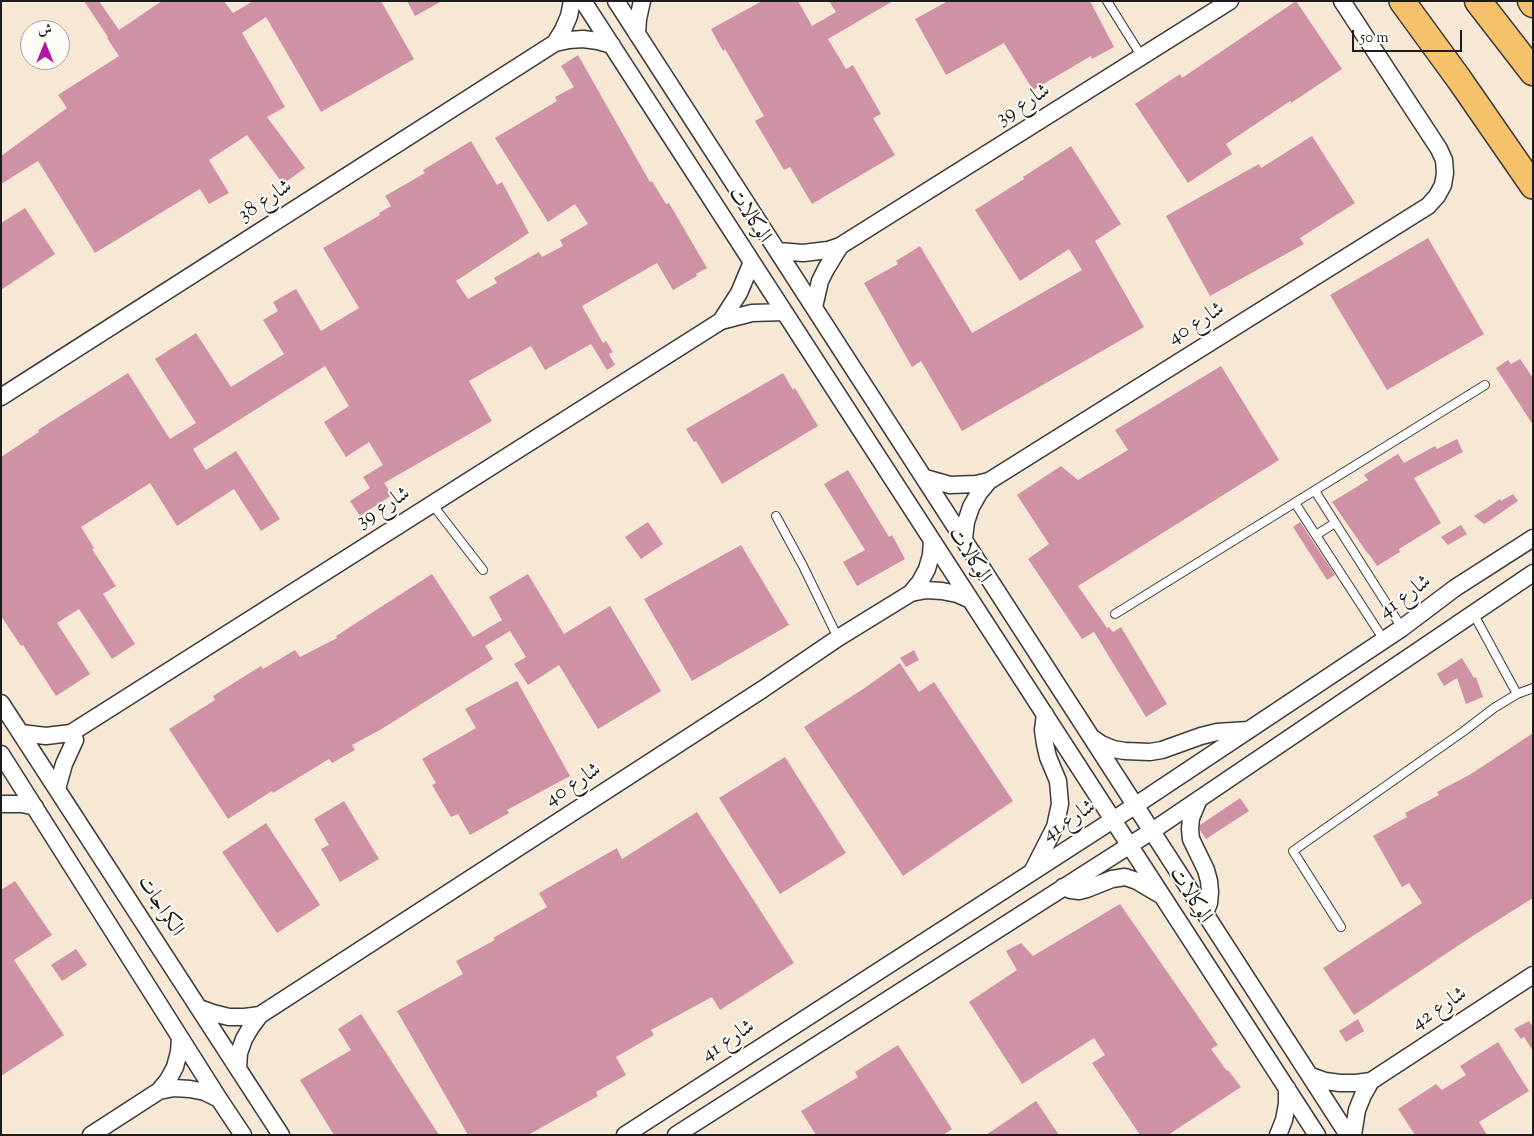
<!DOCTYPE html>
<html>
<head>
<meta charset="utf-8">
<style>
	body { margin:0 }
	#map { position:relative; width:1534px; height:1136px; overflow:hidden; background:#f7e8d5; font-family:"Sorts Mill Goudy",Amiri,serif }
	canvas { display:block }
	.frame { position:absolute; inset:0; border:2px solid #1c1c1c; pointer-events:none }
	.north { position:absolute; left:20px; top:20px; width:50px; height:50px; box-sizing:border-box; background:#fdfcf7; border:1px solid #a3a29f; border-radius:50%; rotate:0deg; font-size:14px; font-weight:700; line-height:20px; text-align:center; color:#1c1c1c }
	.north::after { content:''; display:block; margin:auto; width:18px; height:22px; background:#b5179e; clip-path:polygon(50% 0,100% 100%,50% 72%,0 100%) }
	.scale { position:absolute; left:1352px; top:30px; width:110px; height:22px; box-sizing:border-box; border:2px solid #1c1c1c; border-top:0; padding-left:6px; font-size:15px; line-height:18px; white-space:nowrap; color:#1c1c1c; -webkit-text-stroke:4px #fdfcf7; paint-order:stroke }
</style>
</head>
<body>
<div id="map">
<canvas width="1534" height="1136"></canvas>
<div class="frame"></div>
<div class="north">ش</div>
<div class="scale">50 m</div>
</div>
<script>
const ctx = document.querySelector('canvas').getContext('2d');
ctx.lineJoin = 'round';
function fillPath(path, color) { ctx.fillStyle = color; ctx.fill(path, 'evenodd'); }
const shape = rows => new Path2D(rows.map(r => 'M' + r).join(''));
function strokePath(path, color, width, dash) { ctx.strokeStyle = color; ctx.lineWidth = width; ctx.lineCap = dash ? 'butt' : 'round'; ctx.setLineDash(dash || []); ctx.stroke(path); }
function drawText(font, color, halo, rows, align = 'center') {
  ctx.font = font + ' "Sorts Mill Goudy",Amiri,serif'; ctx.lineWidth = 4; ctx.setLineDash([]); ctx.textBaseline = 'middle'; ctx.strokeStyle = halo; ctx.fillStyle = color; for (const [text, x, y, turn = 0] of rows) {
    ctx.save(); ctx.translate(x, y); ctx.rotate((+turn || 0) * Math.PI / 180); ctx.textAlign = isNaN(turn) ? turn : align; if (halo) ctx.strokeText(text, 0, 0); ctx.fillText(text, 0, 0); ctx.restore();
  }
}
const building = shape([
	[84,1,99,1,119,30,162,1,224,1,233,13,253,1,381,1,414,59,321,112,266,17,242,33,285,107,267,117,305,168,283,184,247,135,209,160,229,193,209,204,200,189,95,253,38,161,1,184,1,156,67,108,58,95,119,56,107,38,108,37],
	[407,1,442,1,415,16],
	[762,1,798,1,812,26,836,12,829,1,893,1,828,39,846,69,853,65,881,114,873,118,895,155,812,204,790,167,784,170,755,121,764,116,725,49,723,51,711,29],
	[948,1,1090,1,1114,47,1092,59,1091,56,1033,90,1004,43,946,75,915,19],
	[1296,1,1342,69,1291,103,1290,101,1226,144,1232,154,1188,183,1135,104,1180,74,1182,78],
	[578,55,650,182,652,181,666,204,669,203,707,268,696,274,697,276,673,290,657,263,582,306,603,343,606,341,613,352,609,354,615,365,607,370,591,344,545,370,531,346,469,381,492,421,384,483,392,495,360,516,350,501,370,488,363,477,383,465,369,442,346,457,324,422,349,406,325,366,193,449,206,470,236,451,280,519,261,531,234,489,177,526,150,483,81,527,94,548,92,549,116,586,103,594,135,644,112,659,79,609,57,623,90,674,56,696,23,645,21,646,1,616,1,457,39,432,38,430,128,373,170,439,196,423,155,359,196,333,231,387,284,354,263,320,278,311,273,302,296,289,321,331,359,308,323,248,380,215,379,213,391,206,385,196,425,173,423,170,471,141,497,185,502,182,529,233,456,281,468,299,497,283,494,278,539,252,542,257,563,246,560,240,588,224,575,204,548,222,495,138,557,101,555,97,574,87,561,66],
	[1312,136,1355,203,1300,238,1304,244,1210,296,1166,216,1259,164,1261,168],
	[1071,146,1121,224,1095,241,1144,327,962,431,921,361,912,367,864,283,898,264,896,261,920,246,972,333,1082,270,1069,249,1020,281,975,210,1024,179,1023,177],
	[25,208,55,254,1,290,1,223],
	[1428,238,1484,334,1387,390,1330,295],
	[1520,359,1533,378,1533,425,1496,368,1508,360,1511,364],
	[1221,366,1279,460,1078,586,1107,628,1109,627,1113,632,1121,627,1167,704,1146,717,1094,632,1082,639,1028,559,1049,544,1017,495,1061,466,1078,480,1128,450,1115,430],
	[783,373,793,390,795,388,818,426,722,484,696,441,694,442,686,429],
	[1457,439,1463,452,1414,478,1441,523,1399,549,1400,552,1377,566,1369,554,1368,554,1332,502,1368,480,1364,475,1398,454,1404,463,1435,446,1437,449],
	[848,470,889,537,892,535,905,559,857,586,843,562,865,550,824,484],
	[1513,494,1518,501,1489,521,1484,524,1474,516,1487,508,1500,499,1501,501],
	[648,522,663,544,641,559,625,537],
	[1300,522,1335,575,1327,580,1293,527],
	[1461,525,1467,534,1448,545,1441,537],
	[741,545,789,625,692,681,644,599],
	[432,574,473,637,502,620,489,597,528,574,564,634,610,606,661,691,598,729,559,665,528,685,514,664,526,657,510,631,485,646,493,659,380,730,352,745,355,750,332,763,329,759,273,793,272,791,228,819,169,729,215,700,213,696,261,666,263,669,295,650,300,657,337,638,336,636],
	[914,650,919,660,906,667,900,658],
	[1462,658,1474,678,1476,677,1483,697,1466,704,1457,678,1444,686,1437,674],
	[900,663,919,692,934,682,1013,801,903,876,804,727,863,689],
	[517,681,570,776,507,810,509,813,470,835,458,814,451,817,432,785,436,783,422,759,476,728,465,709],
	[1533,733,1533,898,1471,937,1354,1015,1323,968,1422,903,1409,883,1402,887,1373,836,1407,817,1405,813,1439,795,1437,792,1471,774],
	[785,757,846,853,780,894,719,798],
	[1240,798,1249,811,1206,839,1200,830,1200,825],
	[344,801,379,859,340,882,321,849,329,845,314,819],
	[697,812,794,963,720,1010,712,997,651,1030,654,1035,616,1057,626,1075,596,1092,598,1096,528,1135,468,1135,397,1011,463,974,456,961,495,940,493,938,547,907,539,893,617,848,622,859],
	[266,823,320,905,277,933,222,852],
	[15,881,52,935,14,960,64,1035,1,1076,1,890],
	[1120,904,1218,1045,1211,1049,1227,1071,1228,1070,1241,1087,1168,1135,1140,1135,1092,1063,1105,1055,1094,1038,1022,1084,969,1002,1017,970,1006,951,1021,943,1033,956],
	[76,949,87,965,62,981,51,965],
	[361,1014,439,1135,334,1135,300,1080,351,1050,338,1029],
	[1358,1019,1364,1031,1346,1042,1339,1031],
	[1529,1021,1533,1027,1533,1051,1524,1037,1521,1039,1514,1029],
	[1498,1042,1529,1091,1479,1122,1487,1135,1415,1135,1398,1109,1436,1084,1442,1090,1466,1075,1460,1066],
	[898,1045,952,1129,943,1135,816,1135,801,1111,858,1077,855,1072],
	[1036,1101,1059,1135,986,1135]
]);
const service = shape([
	[1107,1,1142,57],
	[1315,491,1402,628],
	[1295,503,1384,640],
	[432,504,483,570],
	[776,516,803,566,838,638],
	[1316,535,1335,523],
	[1473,613,1517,694,1533,688],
	[1115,614,1485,385],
	[1341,927,1293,851,1464,731,1494,708,1517,694]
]);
const minor = shape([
	[583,1,1317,1135],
	[616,1,1348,1135],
	[637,34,638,19,642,1],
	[555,43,563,30,569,16,572,1],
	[778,251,803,253,828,250,840,246,1230,1],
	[814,307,820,281,826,269,840,246],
	[721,321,739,293,752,262],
	[1,397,555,43,569,40,583,39,598,41,612,45],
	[925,478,950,485,976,484,989,481,1428,206,1437,196,1443,185,1445,173,1444,160,1439,149,1342,1],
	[964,538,966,522,971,507,979,493,989,481],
	[911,593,926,590,942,591,957,594,971,600],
	[1,703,281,1135],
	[21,733,46,736,71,733,721,321,752,313,784,312],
	[1094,739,1101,744,1113,749,1125,751,1150,752,1162,750,1201,736,1217,732,1248,730],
	[1,754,219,1099,243,1135],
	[57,789,64,764,75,740,71,733],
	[1199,799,1191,818,1190,829,1191,839,1206,870,1209,881,1210,892,1209,903,1205,913],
	[1,804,23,804,35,807],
	[1033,870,1055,827,1060,804,1058,781,1048,757,1045,744,1043,730,1045,714],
	[1063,887,1071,890,1079,891,1087,889,1112,879,1125,877,1137,881,1159,894],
	[199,1008,213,1013,229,1017,245,1017,260,1015],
	[238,1068,239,1053,244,1039,251,1027,260,1015,763,689,838,638,911,593,920,582,927,569,931,555,932,540],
	[1311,1076,1325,1081,1340,1083,1356,1083,1371,1081],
	[159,1091,174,1088,190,1089,205,1092,219,1099],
	[91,1135,159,1091,168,1080,175,1067,179,1052,180,1038],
	[625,1135,1136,805,1402,628,1455,588,1533,538],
	[676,1135,1152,831,1533,573],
	[1278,1135,1284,1120,1287,1104,1287,1088],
	[1353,1135,1357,1110,1363,1095,1371,1081,1533,975]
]);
const primary = shape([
	[1402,1,1459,79,1533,186]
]);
const trunk = shape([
	[1478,1,1533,72],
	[1531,1,1533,4]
]);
const streetNames = [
	["شارع 39",1024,106,-32],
	["شارع 38",266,202,-33],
	["الوكالات",748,216,57],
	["شارع 40",1197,325,-32],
	["شارع 39",384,509,-32],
	["الوكالات",968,556,57],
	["شارع 41",1406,598,-36],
	["شارع 40",574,786,-33],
	["شارع 41",1070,822,-33],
	["الوكالات",1189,896,57],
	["الكراجات",159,907,57],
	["شارع 42",1440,1010,-33],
	["شارع 41",729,1042,-33]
];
fillPath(building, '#cf92a5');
strokePath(service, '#3d3b38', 10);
strokePath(minor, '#3d3b38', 19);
strokePath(primary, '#3d3b38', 28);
strokePath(trunk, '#3d3b38', 29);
strokePath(service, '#fff', 8);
strokePath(minor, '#fff', 16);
strokePath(primary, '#f5c16b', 25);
strokePath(trunk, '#f5c16b', 26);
drawText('21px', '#1c1c1c', '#fdfcf7', streetNames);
</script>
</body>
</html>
